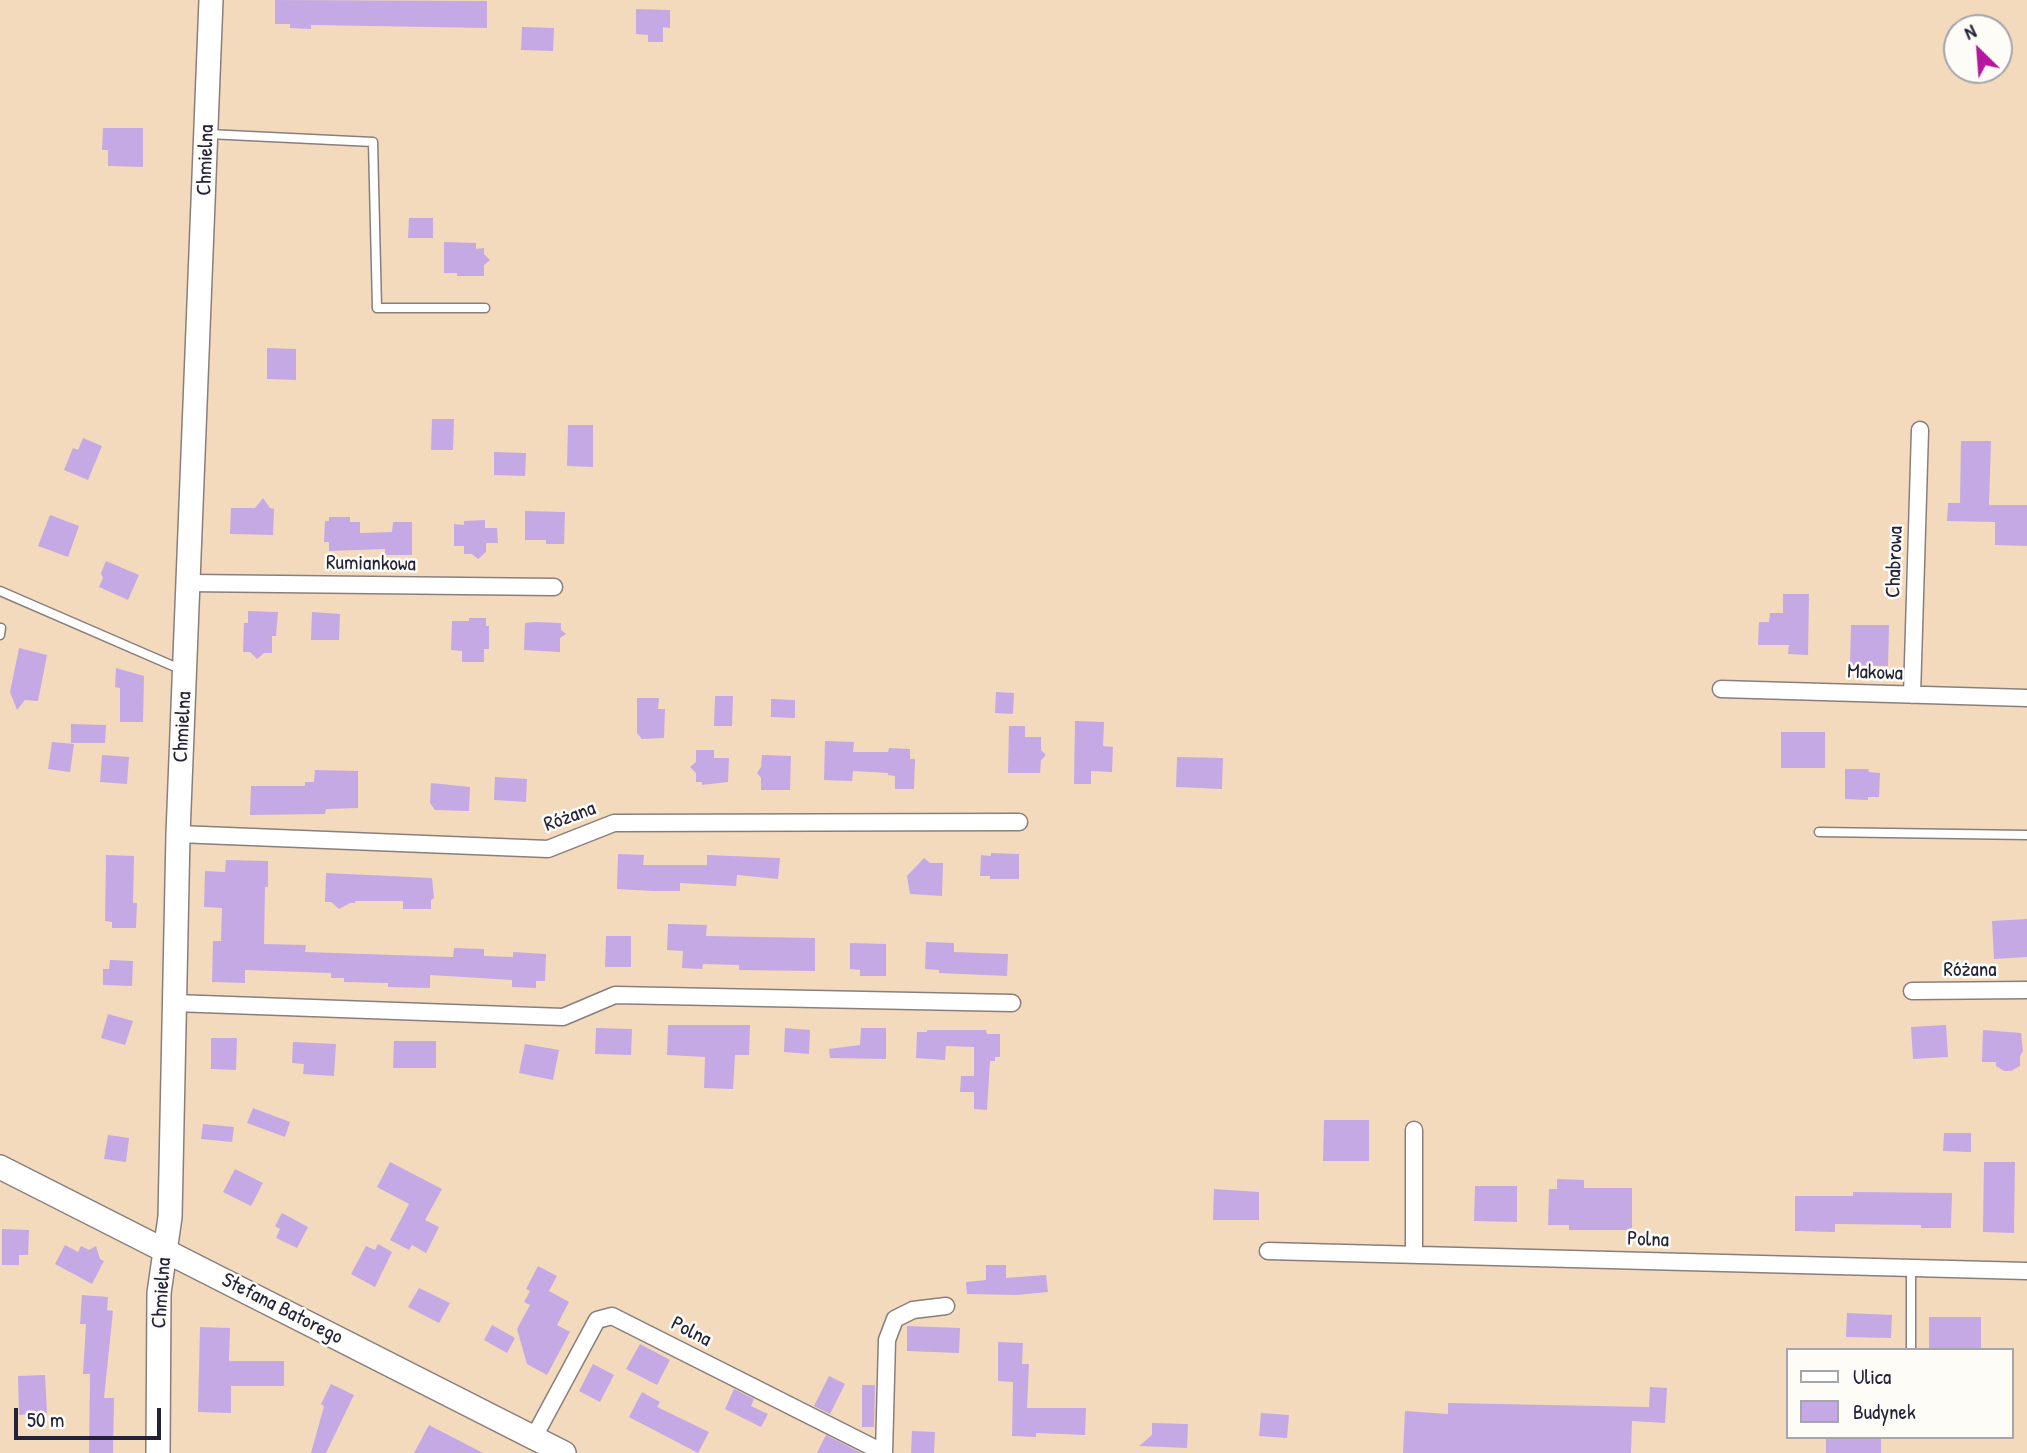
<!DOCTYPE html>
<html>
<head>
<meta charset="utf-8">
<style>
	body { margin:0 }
	#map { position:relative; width:2027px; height:1453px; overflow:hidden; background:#f3dabc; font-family:"Patrick Hand",sans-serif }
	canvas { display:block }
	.legend { position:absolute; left:1786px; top:1348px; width:228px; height:91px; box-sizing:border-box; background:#fdfcf7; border:2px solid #a5a5ac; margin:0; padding:9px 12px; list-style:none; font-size:21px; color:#22223b }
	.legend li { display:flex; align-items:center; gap:14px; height:35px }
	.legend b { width:35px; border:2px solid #a5a5ac }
	.north { position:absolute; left:1943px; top:14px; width:70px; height:70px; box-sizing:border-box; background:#fdfcf7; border:2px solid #a5a5ac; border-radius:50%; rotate:335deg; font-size:19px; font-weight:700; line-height:28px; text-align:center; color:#22223b }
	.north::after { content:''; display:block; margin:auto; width:24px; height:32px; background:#b5179e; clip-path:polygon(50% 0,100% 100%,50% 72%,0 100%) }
	.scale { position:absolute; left:14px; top:1408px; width:147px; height:32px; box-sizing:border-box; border:4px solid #22223b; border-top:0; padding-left:9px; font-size:21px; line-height:24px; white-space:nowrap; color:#22223b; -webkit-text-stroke:5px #fdfcf7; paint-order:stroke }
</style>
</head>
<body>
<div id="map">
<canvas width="2027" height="1453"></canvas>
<ul class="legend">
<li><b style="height:9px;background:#fff"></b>Ulica</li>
<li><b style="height:19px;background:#c5a9e5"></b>Budynek</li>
</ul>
<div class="north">N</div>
<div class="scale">50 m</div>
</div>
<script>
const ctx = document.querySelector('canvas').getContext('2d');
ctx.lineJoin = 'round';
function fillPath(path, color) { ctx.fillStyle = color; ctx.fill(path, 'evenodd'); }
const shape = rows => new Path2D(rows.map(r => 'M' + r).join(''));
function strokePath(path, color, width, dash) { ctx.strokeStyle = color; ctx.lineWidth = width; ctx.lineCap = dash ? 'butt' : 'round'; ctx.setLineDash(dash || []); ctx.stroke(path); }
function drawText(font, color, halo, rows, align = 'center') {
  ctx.font = font + ' "Patrick Hand",sans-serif'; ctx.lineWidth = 5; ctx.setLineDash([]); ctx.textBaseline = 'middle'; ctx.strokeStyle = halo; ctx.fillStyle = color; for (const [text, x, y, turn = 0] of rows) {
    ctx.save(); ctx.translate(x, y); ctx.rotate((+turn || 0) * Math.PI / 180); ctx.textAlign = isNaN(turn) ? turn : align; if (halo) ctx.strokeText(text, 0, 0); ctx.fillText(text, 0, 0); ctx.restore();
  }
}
const building = shape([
	[275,0,487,1,487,28,311,25,311,29,290,28,290,24,275,24],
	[636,9,670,10,670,28,663,27,663,42,648,42,648,35,636,34],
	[522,27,554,28,553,51,521,50],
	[103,128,143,128,143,167,108,166,108,150,102,150],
	[409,218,433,218,433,238,408,238],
	[444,242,476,243,476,249,484,248,484,254,490,260,484,265,484,276,457,276,457,273,444,273],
	[267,348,296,349,296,380,267,379],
	[432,419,454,419,453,450,431,450],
	[568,425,593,425,593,467,567,466],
	[83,438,102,446,88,480,64,470,73,448,78,450],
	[1961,441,1991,441,1989,505,2027,505,2027,546,1995,545,1995,522,1947,521,1948,503,1960,503],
	[494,452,526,453,525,476,494,475],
	[263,498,270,508,274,509,273,535,230,534,231,508,255,508],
	[525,511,565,512,564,544,546,544,546,540,525,540],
	[50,515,79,526,68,557,38,546],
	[329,517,350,517,350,522,360,522,360,533,392,532,393,522,412,522,412,555,385,555,385,549,329,551,329,542,324,542,325,521,329,521],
	[485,520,485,528,497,528,498,543,486,543,486,552,478,559,472,554,464,554,464,546,454,546,454,524,464,525,464,521],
	[106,561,139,575,128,600,99,587,103,578,101,573],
	[1783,594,1809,594,1808,655,1788,654,1789,645,1758,645,1759,622,1769,622,1770,613,1783,613],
	[248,611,278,612,276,636,272,636,272,653,264,653,257,659,250,652,243,652,244,623,248,623],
	[312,612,340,614,339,640,311,640],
	[469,618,486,618,486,626,489,626,489,649,484,649,484,662,462,662,462,651,451,650,452,621,469,621],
	[535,622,561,623,561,630,566,634,560,638,560,652,524,650,525,623],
	[1851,625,1889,625,1888,666,1850,665],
	[19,648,47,655,38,701,25,700,17,710,10,692],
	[116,668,144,676,143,722,120,722,120,688,115,687],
	[996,692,1014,693,1013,714,995,713],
	[715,696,733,696,732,726,714,726],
	[637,698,659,698,658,709,665,709,664,738,642,739,637,733],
	[771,699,795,700,795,718,771,717],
	[1075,721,1104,722,1103,746,1113,747,1112,772,1091,771,1091,784,1074,784],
	[71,724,106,725,105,743,71,743],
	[1009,726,1025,726,1025,737,1041,737,1041,750,1046,755,1041,760,1040,773,1008,773],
	[1781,732,1825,732,1825,768,1781,768],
	[825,741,854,742,853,752,888,752,889,748,910,749,910,759,915,759,914,789,895,789,895,776,888,775,888,773,853,771,852,781,824,780],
	[52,742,74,744,70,772,48,769],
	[696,750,714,750,714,758,729,758,728,782,702,785,702,782,696,782,696,773,690,767,696,762],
	[102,755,129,757,127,784,100,782],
	[762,755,791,756,790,790,761,790,761,778,757,773,761,767],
	[1177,757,1223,758,1222,789,1176,787],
	[1845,769,1868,769,1869,772,1880,773,1879,797,1868,797,1868,800,1845,799],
	[315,770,358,771,358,808,326,809,325,814,250,815,251,786,305,786,305,782,314,782],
	[495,777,527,779,526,802,494,800],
	[431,783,470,787,469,811,435,810,430,803],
	[991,853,1019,854,1019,879,990,879,990,876,980,876,981,855,991,856],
	[618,854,644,855,643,865,707,865,707,855,780,858,778,879,737,875,736,886,680,883,680,891,653,891,617,889],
	[106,855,134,856,133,903,137,903,136,928,112,928,112,922,105,921],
	[924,858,930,863,943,863,942,896,910,894,907,876],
	[226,860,268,861,268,887,265,887,264,944,306,945,305,952,453,957,454,948,484,949,484,956,513,957,513,952,546,954,545,981,536,981,536,988,512,987,512,980,430,975,430,988,388,987,388,983,344,982,344,978,331,978,331,973,245,970,245,983,212,982,213,941,221,941,222,908,204,907,205,871,225,872],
	[326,873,432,878,434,898,431,900,431,909,403,909,403,901,355,901,355,903,350,903,339,909,331,902,325,902],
	[2027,919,2027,957,1994,959,1992,921],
	[668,924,707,925,706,936,815,938,815,971,739,970,739,965,703,964,702,969,682,968,683,951,667,950],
	[606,936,631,936,631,967,605,967],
	[926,942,954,943,954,952,1008,954,1007,976,939,973,939,970,925,969],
	[850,943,886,944,886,976,860,976,860,970,850,969],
	[110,960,133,961,132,986,103,985,103,969,109,969],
	[108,1014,133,1021,125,1045,101,1038],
	[668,1025,750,1025,749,1055,735,1055,733,1089,704,1088,705,1057,667,1055],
	[1946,1025,1948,1057,1913,1059,1911,1027],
	[596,1028,632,1029,631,1055,595,1054],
	[785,1028,810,1030,809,1054,784,1052],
	[861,1028,886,1028,886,1059,830,1058,829,1049,860,1045],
	[927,1030,986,1030,987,1034,1000,1034,1000,1057,995,1057,995,1061,990,1061,987,1110,974,1109,974,1092,960,1092,961,1076,974,1076,974,1047,946,1046,945,1060,916,1058,917,1032,927,1032],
	[1983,1030,2021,1033,2023,1051,2020,1056,2020,1066,2011,1071,2004,1071,1996,1066,1996,1062,1982,1062],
	[211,1038,237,1038,236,1070,211,1069],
	[394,1041,436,1041,436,1068,393,1068],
	[293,1042,336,1044,334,1076,303,1074,304,1064,292,1063],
	[525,1044,559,1050,553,1080,519,1073],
	[253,1108,290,1122,285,1137,247,1123],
	[1324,1120,1369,1120,1369,1161,1323,1161],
	[203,1124,234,1127,232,1142,201,1139],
	[1944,1133,1971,1133,1971,1152,1943,1151],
	[108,1135,129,1138,126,1162,104,1159],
	[390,1162,442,1189,425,1220,439,1227,426,1253,412,1245,409,1250,390,1240,409,1204,377,1187],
	[1984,1162,2015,1162,2014,1233,1983,1232],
	[235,1169,263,1183,251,1206,223,1192],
	[1557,1179,1584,1180,1584,1188,1632,1188,1632,1230,1569,1230,1569,1225,1548,1225,1549,1189,1557,1189],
	[1475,1186,1517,1186,1517,1222,1474,1221],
	[1214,1189,1259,1192,1259,1220,1213,1220],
	[1853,1192,1952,1193,1951,1228,1921,1228,1921,1225,1835,1224,1835,1232,1795,1231,1795,1196,1853,1196],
	[282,1213,308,1227,297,1248,276,1238,280,1229,275,1226],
	[2,1229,29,1230,28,1255,19,1255,19,1265,2,1265],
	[378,1244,392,1252,375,1287,351,1274,366,1246,375,1250],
	[65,1245,78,1252,81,1246,89,1250,96,1246,100,1259,104,1261,92,1284,55,1264],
	[986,1265,1006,1265,1006,1278,1046,1275,1048,1292,1016,1295,967,1294,966,1282,986,1280],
	[538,1266,557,1276,549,1291,569,1302,557,1325,570,1332,547,1375,527,1364,517,1329,530,1305,524,1302,530,1291,526,1289],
	[419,1288,450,1303,439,1323,408,1307],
	[82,1295,108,1297,107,1310,113,1311,104,1398,114,1398,113,1453,89,1453,90,1374,83,1374,86,1324,80,1324],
	[1847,1313,1892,1315,1891,1338,1846,1337],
	[1929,1317,1981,1317,1981,1350,1929,1350],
	[492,1325,515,1338,507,1353,484,1340],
	[907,1326,960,1328,959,1353,907,1351],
	[200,1327,230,1328,229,1361,284,1361,284,1386,231,1386,231,1413,198,1412],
	[998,1342,1023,1343,1022,1364,1029,1364,1027,1408,1086,1408,1085,1435,1036,1433,1036,1437,1012,1436,1013,1382,998,1381],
	[640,1344,670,1360,657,1385,626,1369],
	[593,1364,614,1375,600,1402,579,1391],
	[45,1375,47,1413,19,1415,18,1376],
	[829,1376,845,1384,830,1414,814,1406],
	[331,1384,354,1395,326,1453,311,1453,324,1406,321,1404],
	[862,1385,875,1385,874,1427,862,1427],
	[1650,1387,1667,1388,1665,1423,1632,1421,1631,1453,1403,1453,1405,1411,1448,1414,1448,1403,1649,1407],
	[734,1389,754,1399,751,1406,768,1414,761,1427,725,1409],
	[642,1392,660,1402,657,1407,709,1432,698,1453,629,1417],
	[1261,1413,1289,1415,1287,1438,1259,1436],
	[1152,1423,1188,1424,1187,1448,1139,1446,1152,1435],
	[429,1425,483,1453,414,1453],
	[912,1431,935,1432,934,1453,911,1453],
	[826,1435,861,1453,817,1453],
	[1826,1437,1881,1437,1881,1453,1826,1453]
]);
const lane = shape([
	[208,134,373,142,377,308,485,308],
	[0,591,180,669],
	[0,635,1,628],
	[1819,832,2027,835],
	[1911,1350,1911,1268]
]);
const street = shape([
	[188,583,554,587],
	[1721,689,2027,698],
	[1912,695,1920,430],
	[178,834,548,849,614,823,1019,822],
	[1912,991,2027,990],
	[174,1003,563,1017,615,995,1012,1003],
	[1414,1130,1414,1255],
	[1268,1251,2027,1271],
	[534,1437,597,1320,612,1316,884,1453],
	[884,1453,887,1340,895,1319,913,1310,946,1306]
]);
const secondary = shape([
	[0,1167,564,1453],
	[158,1453,159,1293,170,1217,178,834,211,0]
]);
const streetNames = [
	["Chmielna",206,160,-88],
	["Chabrowa",1895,562,-88],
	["Rumiankowa",371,564,1],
	["Makowa",1875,673,2],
	["Chmielna",183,727,-87],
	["Różana",570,817,-20],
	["Różana",1970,970],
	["Polna",1648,1240,2],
	["Chmielna",162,1293,-86],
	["Stefana Batorego",282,1309,27],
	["Polna",691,1332,27]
];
fillPath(building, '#c5a9e5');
strokePath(lane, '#8a7e7c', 11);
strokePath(street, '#8a7e7c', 19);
strokePath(secondary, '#8a7e7c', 26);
strokePath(lane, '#fff', 8);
strokePath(street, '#fff', 16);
strokePath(secondary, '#fff', 23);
drawText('21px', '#22223b', '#fdfcf7', streetNames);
</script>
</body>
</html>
